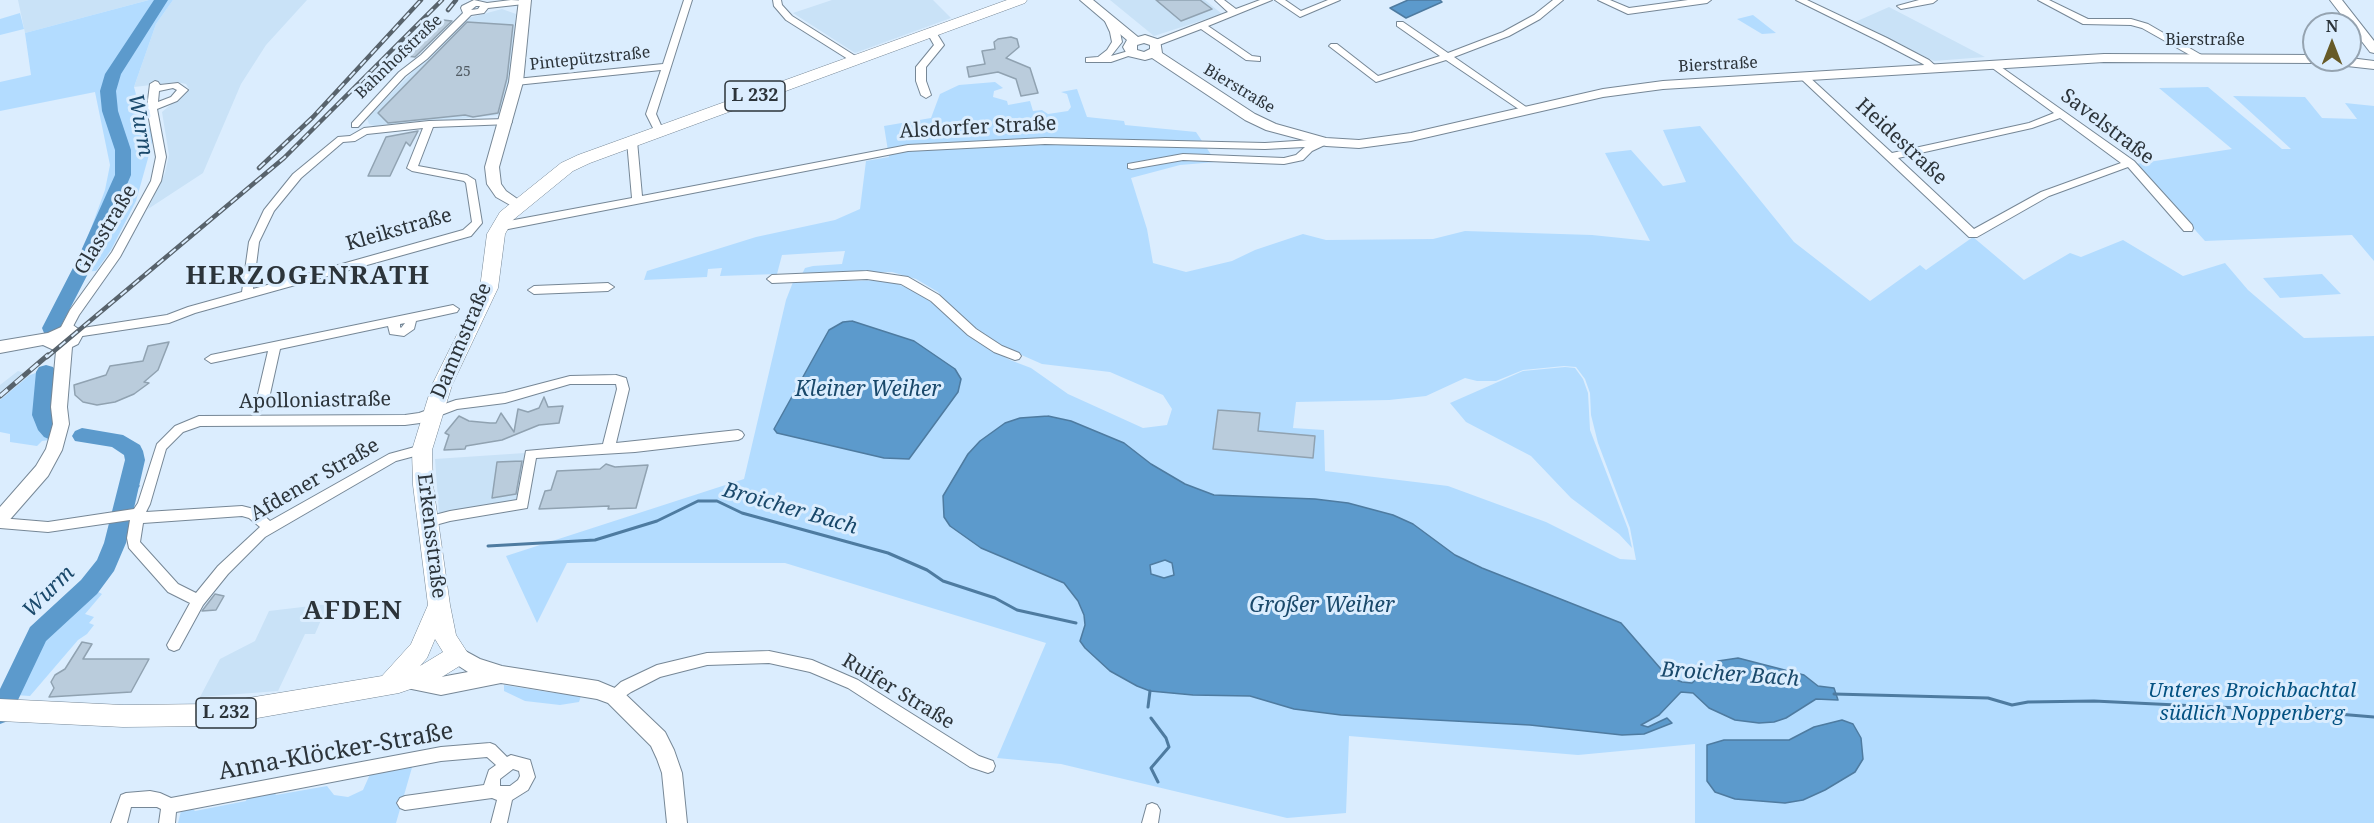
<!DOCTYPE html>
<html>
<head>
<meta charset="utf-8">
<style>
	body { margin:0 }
	#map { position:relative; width:2374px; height:823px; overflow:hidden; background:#dbedfe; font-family:"Noto Serif",serif }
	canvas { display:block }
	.north { position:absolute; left:2302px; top:12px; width:60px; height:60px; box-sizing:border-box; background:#dbedfe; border:2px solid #95a3b0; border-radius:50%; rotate:0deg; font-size:16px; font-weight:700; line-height:24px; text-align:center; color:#2c343a }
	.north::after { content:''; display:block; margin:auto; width:21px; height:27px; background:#675a27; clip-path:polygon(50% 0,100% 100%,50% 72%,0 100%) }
</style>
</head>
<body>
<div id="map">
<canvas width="2374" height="823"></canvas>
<div class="north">N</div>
</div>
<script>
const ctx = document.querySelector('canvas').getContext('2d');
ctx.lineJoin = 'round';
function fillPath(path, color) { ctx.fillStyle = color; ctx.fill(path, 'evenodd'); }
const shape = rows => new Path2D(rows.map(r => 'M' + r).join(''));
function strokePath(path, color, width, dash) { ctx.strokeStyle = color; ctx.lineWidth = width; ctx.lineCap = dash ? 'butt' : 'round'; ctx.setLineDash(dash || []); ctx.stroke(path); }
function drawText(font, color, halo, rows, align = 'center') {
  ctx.font = font + ' "Noto Serif",serif'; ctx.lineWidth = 6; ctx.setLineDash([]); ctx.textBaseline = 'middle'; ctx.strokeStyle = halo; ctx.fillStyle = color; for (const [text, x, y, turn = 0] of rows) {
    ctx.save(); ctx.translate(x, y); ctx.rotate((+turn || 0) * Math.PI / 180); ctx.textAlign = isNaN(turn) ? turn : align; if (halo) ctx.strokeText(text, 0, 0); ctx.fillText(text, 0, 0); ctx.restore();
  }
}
const built = shape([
	[18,0,149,0,25,33],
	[173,0,307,0,266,45,241,84,203,173,148,209,165,173,169,155,162,112,189,89,186,84,177,82,134,87,156,24],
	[832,0,933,0,951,18,855,53,793,13],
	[1110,0,1205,0,1222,14,1154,36],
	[1889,7,1985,57,1934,61,1855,22],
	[502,9,516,14,511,73,499,115,377,127,369,124,367,118,465,19],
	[18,371,30,375,0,400,0,385],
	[525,453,518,500,439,513,435,459],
	[328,604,315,634,305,634,278,691,200,697,220,659,255,641,269,611]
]);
const green = shape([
	[149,0,173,0,156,24,134,87,138,102,154,137,136,201,111,250,96,271,75,272,105,190,110,165,95,92,0,111,0,82,31,75,25,33],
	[20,13,24,29,0,35,0,19],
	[1753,15,1776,33,1762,34,1737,19],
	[995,82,1003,88,994,91,993,97,1007,101,1008,105,1030,101,1033,111,1042,110,1048,114,1068,111,1071,107,1067,94,1061,92,1077,89,1087,117,1124,121,1125,125,1196,132,1216,162,1180,165,1131,178,1147,229,1153,263,1186,272,1232,261,1255,250,1303,234,1326,240,1433,239,1465,231,1592,235,1650,241,1605,153,1631,150,1663,186,1686,182,1663,130,1700,126,1794,242,1870,301,1920,265,1926,270,1973,237,2024,280,2070,253,2081,257,2123,240,2183,276,2225,263,2248,290,2304,338,2374,336,2374,823,1695,823,1695,744,1578,755,1349,736,1346,813,1287,818,1061,764,997,758,1046,643,785,563,567,563,537,623,506,556,744,479,786,300,793,282,888,280,917,292,935,305,969,336,1010,360,1031,368,1068,394,1143,428,1167,425,1172,409,1163,395,1110,372,1042,364,1001,346,966,324,938,292,916,279,892,272,802,274,805,268,813,266,842,264,845,251,782,255,777,274,720,276,722,268,708,269,707,277,644,280,647,271,756,237,835,220,860,209,866,161,889,157,884,126,931,118,940,94,959,85],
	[1564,366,1576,367,1585,379,1590,393,1591,415,1598,443,1630,528,1636,560,1620,559,1546,522,1448,486,1325,471,1324,430,1293,428,1296,402,1389,400,1426,396,1465,378,1477,381,1496,381,1523,370],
	[2208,87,2282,149,2291,149,2233,96,2305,97,2322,118,2357,119,2345,103,2374,106,2374,261,2352,235,2205,241,2136,164,2232,149,2159,88],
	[2322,274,2341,294,2280,298,2263,278],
	[1565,367,1575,368,1583,379,1588,393,1590,430,1628,529,1632,548,1619,534,1571,498,1531,456,1466,422,1450,403,1523,371],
	[41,371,53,372,49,440,42,441,37,446,10,442,10,434,0,432,0,400,30,375],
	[104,565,115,568,93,589,102,594,85,614,94,617,89,623,94,625,87,634,78,640,30,696,0,694,20,647,31,633],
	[504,685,548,692,581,696,579,702,560,705,525,701,504,691],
	[413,764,396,823,178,823,182,807,190,806,195,811,246,801,248,795,273,790,276,795,327,786,334,795,348,797,363,790,371,772]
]);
const water = shape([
	[1408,0,1440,0,1442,2,1406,18,1390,8,1408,0],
	[852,321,914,341,955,369,961,379,958,392,909,459,884,458,777,433,774,429,829,330,843,322,852,321],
	[1048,416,1071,421,1124,443,1151,464,1185,484,1214,495,1315,499,1348,503,1393,515,1413,524,1455,555,1482,568,1621,623,1667,676,1682,682,1692,683,1718,661,1738,658,1804,675,1818,686,1834,688,1838,700,1816,699,1786,718,1774,722,1759,723,1735,720,1709,708,1693,693,1681,692,1659,715,1641,725,1648,727,1667,718,1672,723,1644,734,1622,735,1530,725,1341,715,1294,709,1250,696,1193,695,1150,691,1137,686,1110,671,1085,648,1080,641,1085,625,1084,615,1078,601,1064,583,981,548,950,526,944,517,943,496,968,454,980,441,1005,423,1020,418,1048,416],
	[1165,560,1172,563,1174,575,1164,578,1151,574,1150,565,1165,560],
	[1842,720,1853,724,1861,738,1863,759,1855,772,1825,790,1803,800,1785,803,1735,799,1715,792,1707,781,1707,745,1724,740,1789,740,1814,727,1842,720]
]);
const stream = shape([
	[130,483,138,486],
	[488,546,595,540,657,521,698,501,717,501,742,513,888,553,927,570,943,581,995,598,1017,610,1076,623],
	[1834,694,1988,698,2012,705,2028,702,2094,701,2300,711,2322,708,2338,714,2374,717],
	[1148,707,1150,691],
	[1151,718,1166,738,1169,747,1151,768,1158,782]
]);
const river = shape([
	[154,0,168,0,121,74,116,91,118,111,131,150,131,175,94,262,60,328,58,333,51,335,44,333,42,328,76,262,115,175,115,150,102,111,100,91,105,74,154,0],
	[46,365,53,367,56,372,52,415,61,432,58,437,51,440,44,437,38,430,32,415,36,372,39,367,46,365],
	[82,428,123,435,140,445,143,451,145,460,126,543,114,571,97,594,46,641,8,721,0,724,0,689,30,627,81,580,97,560,104,543,125,460,124,455,112,447,75,441,72,436,75,431,82,428]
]);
const building = shape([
	[1156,0,1200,0,1212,9,1181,21,1156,0],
	[434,19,452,21,415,57,398,55,434,19],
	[467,22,513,25,507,78,498,113,473,117,465,115,388,123,378,113,467,22],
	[1011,37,1017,39,1019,47,1006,58,1030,68,1038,93,1021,96,1016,79,998,72,969,77,967,67,985,64,982,51,995,49,994,42,998,39,1011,37],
	[418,131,410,146,406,142,390,176,368,176,386,137,418,131],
	[169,342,158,370,144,382,149,383,134,394,115,402,97,405,83,402,75,395,74,385,106,375,110,366,143,361,148,346,169,342],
	[544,397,548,407,563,406,559,423,539,425,502,440,466,446,465,449,444,450,449,435,445,433,459,416,469,421,490,423,496,423,501,413,514,432,518,409,528,412,539,408,544,397],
	[1218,410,1260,413,1258,431,1315,436,1313,458,1213,449,1218,410],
	[522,461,516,494,492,498,497,462,522,461],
	[606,464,615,467,648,465,636,508,608,509,609,506,539,509,545,491,551,490,557,471,600,469,606,464],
	[215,594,224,596,216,610,202,611,215,594],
	[82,642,92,644,83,659,149,659,131,692,49,697,54,688,51,682,55,675,65,669,82,642]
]);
const streetTunnel = shape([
	[254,411,264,394]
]);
const street = shape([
	[474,0,487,3,511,0,528,1,524,4,488,8,484,13,471,15,427,59,405,76,358,127,352,127,352,123,399,72,421,55,463,13,461,8,462,6,474,0],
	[476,6,480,6,478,9,471,10,476,6],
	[684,0,692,0,656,114,664,132,662,134,656,134,646,114,661,70,516,85,511,82,516,79,663,64,684,0],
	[773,0,781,0,782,5,792,16,857,57,857,61,851,61,786,20,774,6,773,0],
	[1215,0,1224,0,1236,9,1260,0,1272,0,1208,26,1252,56,1260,57,1260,61,1246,60,1201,29,1159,45,1153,45,1153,41,1228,12,1215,0],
	[1275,0,1285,0,1301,11,1328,0,1340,0,1300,17,1275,0],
	[1553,0,1563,0,1540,19,1509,36,1454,57,1529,109,1531,111,1526,114,1446,60,1376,82,1329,46,1331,44,1337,44,1378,76,1440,56,1397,26,1397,22,1403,22,1448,53,1503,32,1534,15,1553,0],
	[1598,0,1610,0,1629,8,1688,0,1711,0,1707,3,1628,14,1598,0],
	[1796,0,1807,0,1887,38,1929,60,1939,69,1934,72,1931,71,1923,64,1881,42,1796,0],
	[1919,0,1937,0,1933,3,1901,9,1897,6,1919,0],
	[2038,0,2049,0,2088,19,2131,19,2148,24,2205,57,2200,60,2197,59,2142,28,2131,25,2083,24,2038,0],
	[1107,14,1110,15,1120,32,1122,42,1111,56,1132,50,1137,53,1111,62,1086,62,1086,58,1098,57,1107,50,1112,42,1110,32,1103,17,1107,14],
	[931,28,934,29,944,45,926,67,926,81,931,95,926,98,921,95,916,81,916,67,934,45,926,31,931,28],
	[1994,62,2134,161,2192,225,2193,228,2192,231,2184,231,2128,167,2049,196,1977,237,1969,237,1799,77,1804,74,1807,75,1892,153,2029,123,2054,113,1991,67,1989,65,1994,62],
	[2060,118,2121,163,2041,192,1974,229,1898,158,2032,128,2060,118],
	[155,81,158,82,160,85,178,83,188,90,177,101,157,109,166,157,161,181,120,257,79,315,70,332,62,332,60,329,70,310,112,252,151,181,156,157,147,108,150,84,155,81],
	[173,88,177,90,171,97,158,102,159,91,173,88],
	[507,119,512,122,510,124,433,127,418,166,467,175,475,180,482,223,471,236,195,313,169,323,76,337,70,333,76,329,167,315,188,307,242,292,249,242,264,210,293,174,338,137,350,136,364,128,429,121,507,119],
	[423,128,407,168,412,171,464,181,466,183,472,222,463,230,253,289,259,242,274,211,301,178,343,142,355,141,367,134,423,128],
	[632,138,637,141,642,196,908,145,1045,138,1265,143,1326,139,1331,142,1312,151,1303,160,1284,164,1183,160,1132,169,1128,168,1128,164,1183,154,1284,158,1296,155,1305,147,1265,149,1045,144,908,151,498,231,494,230,493,227,498,223,632,198,627,141,632,138],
	[867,271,908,277,939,295,976,329,1002,346,1019,353,1021,356,1019,359,1015,360,994,352,968,335,931,301,901,284,867,279,772,283,767,279,772,275,867,271],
	[608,283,614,287,608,291,534,294,528,290,534,286,608,283],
	[453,305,459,309,457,312,416,321,414,329,404,336,390,334,388,326,280,349,270,394,264,398,258,394,268,351,211,363,205,359,211,355,453,305],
	[405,323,401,328,400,327,400,324,405,323],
	[616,375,626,378,629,389,616,443,738,430,742,432,744,435,742,438,738,440,635,452,536,458,527,508,450,521,428,527,423,526,422,522,423,518,450,511,517,500,526,451,603,444,617,389,616,384,570,384,505,403,457,409,420,423,405,425,200,426,183,432,166,449,150,504,146,512,242,506,258,510,270,521,389,454,422,445,426,447,428,450,426,453,396,461,265,537,228,574,203,605,179,649,174,651,169,649,167,645,190,603,168,592,129,548,127,538,130,520,48,532,0,528,0,518,48,522,134,509,138,503,157,444,175,426,199,416,405,415,419,413,456,400,505,393,570,376,616,375],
	[242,516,249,518,260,527,218,566,196,593,178,584,140,542,143,523,242,516],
	[769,651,812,660,858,680,979,756,993,761,995,766,993,771,988,773,970,767,848,688,810,672,769,663,707,665,660,677,631,692,615,703,610,702,608,697,610,692,621,682,657,665,707,653,769,651],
	[490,743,495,745,507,757,511,755,530,760,535,777,528,790,512,800,507,823,491,823,497,800,492,798,405,810,400,808,397,803,400,798,405,796,484,785,489,770,496,765,487,757,441,761,176,812,175,823,159,823,161,809,157,807,131,807,127,823,111,823,121,795,126,793,150,791,160,793,171,798,441,747,490,743],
	[513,769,519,771,520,776,518,780,510,786,500,786,500,779,513,769],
	[1152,803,1157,805,1160,810,1158,823,1142,823,1147,805,1152,803]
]);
const secondary = shape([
	[519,0,531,0,523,82,499,167,501,184,506,191,526,205,519,210,496,197,487,184,485,167,509,82,519,0],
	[1080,0,1093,0,1138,37,1145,35,1160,40,1162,53,1255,114,1276,124,1326,138,1359,140,1411,133,1603,89,1663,81,2104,54,2314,55,2314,60,2320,60,2314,63,2104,62,1663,89,1603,97,1411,141,1359,148,1326,146,1266,130,1245,120,1152,58,1145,60,1128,56,1123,47,1127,40,1080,0],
	[1144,43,1150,45,1150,49,1144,52,1137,50,1137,45,1144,43],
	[2330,0,2342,0,2374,41,2374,53,2370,52,2330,0],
	[2350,58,2374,61,2374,69,2329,64,2323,60,2350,58],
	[70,323,84,333,78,344,72,347,67,407,69,424,62,450,48,476,6,524,0,526,0,507,36,466,46,449,53,424,51,407,56,351,43,345,0,353,0,341,48,333,70,323],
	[458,647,480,659,502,666,598,681,622,691,665,732,674,750,682,773,687,823,667,823,662,773,657,759,651,746,608,703,597,699,501,683,441,695,402,687,399,681,402,675,409,672,441,677,468,672,451,661,448,655,451,649,458,647]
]);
const primary = shape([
	[1007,0,1027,0,1025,3,590,163,573,171,513,220,505,234,498,288,452,385,432,450,433,485,450,605,456,635,469,655,466,662,437,680,399,693,212,726,123,727,0,721,0,699,123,705,212,704,382,676,411,644,428,605,413,485,412,450,432,385,480,288,487,234,500,212,561,163,578,155,1007,0],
	[435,639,443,652,420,666,427,658,435,639]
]);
const railFar1 = shape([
	[448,10,456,0],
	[259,168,313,117,421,0],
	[47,357,284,158,442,0]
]);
const rail = shape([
	[0,396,48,355]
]);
const farNumbernames = [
	["25",463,72]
];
const farStreetnames = [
	["Bierstraße",2205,40],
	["Bahnhofstraße",399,57,-44],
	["Pintepützstraße",590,59,-6],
	["Bierstraße",1718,65,-3],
	["Bierstraße",1239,89,31]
];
const shields = [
	[755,96,60],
	[226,713,60]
];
const shieldNames = [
	["L 232",755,96],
	["L 232",226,713]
];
const streetNames = [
	["Savelstraße",2107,127,37],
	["Alsdorfer Straße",978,128,-3],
	["Heidestraße",1901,142,43],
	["Glasstraße",106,230,-59],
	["Kleikstraße",399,230,-16],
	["Dammstraße",462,341,-67],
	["Apolloniastraße",315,401,-1],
	["Afdener Straße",315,480,-30],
	["Erkensstraße",431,536,83],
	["Ruifer Straße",898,692,31]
];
const parkNames = [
	["Unteres Broichbachtal",2252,691],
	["südlich Noppenberg",2252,714]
];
const waterNames = [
	["Wurm",140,125,80],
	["Kleiner Weiher",868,390],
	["Broicher Bach",790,509,16],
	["Wurm",49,592,-45],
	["Großer Weiher",1322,606],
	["Broicher Bach",1730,675,4]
];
const nearStreetnames = [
	["Anna-Klöcker-Straße",336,752,-10]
];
const districtNames = [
	["HERZOGENRATH",308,277],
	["AFDEN",353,612]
];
fillPath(built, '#c9e2f7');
fillPath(green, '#b3dcff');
fillPath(water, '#5c9acc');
strokePath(water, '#4e7ba0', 1.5);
strokePath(stream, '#4e7ba0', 3);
fillPath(river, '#5c9acc');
fillPath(building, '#baccdc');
strokePath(building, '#90a2b1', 1.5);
strokePath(streetTunnel, '#b8c8d7', 14, [14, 7]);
strokePath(street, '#768796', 2);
strokePath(secondary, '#768796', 2);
strokePath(primary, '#768796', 1);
fillPath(street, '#fff');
fillPath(secondary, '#fff');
fillPath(primary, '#fff');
strokePath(railFar1, '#58636c', 4.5);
strokePath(rail, '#58636c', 5);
strokePath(railFar1, '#dbedfe', 2, [8]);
strokePath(rail, '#dbedfe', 3, [10]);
drawText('14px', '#505a62', null, farNumbernames);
drawText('16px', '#2c343a', '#dbedfe', farStreetnames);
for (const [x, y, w] of shields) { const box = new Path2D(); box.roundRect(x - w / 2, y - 15, w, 30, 4.5); ctx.fillStyle = '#dbedfe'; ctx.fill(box); strokePath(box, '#2c343a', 1.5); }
drawText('bold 18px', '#2c343a', null, shieldNames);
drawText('20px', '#2c343a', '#dbedfe', streetNames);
drawText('italic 20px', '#045282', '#dbedfe', parkNames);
drawText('italic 21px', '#1a496b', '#dbedfe', waterNames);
drawText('24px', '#2c343a', '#dbedfe', nearStreetnames);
ctx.letterSpacing = '1.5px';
drawText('bold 26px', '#2c343a', '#dbedfe', districtNames);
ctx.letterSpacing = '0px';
</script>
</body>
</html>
